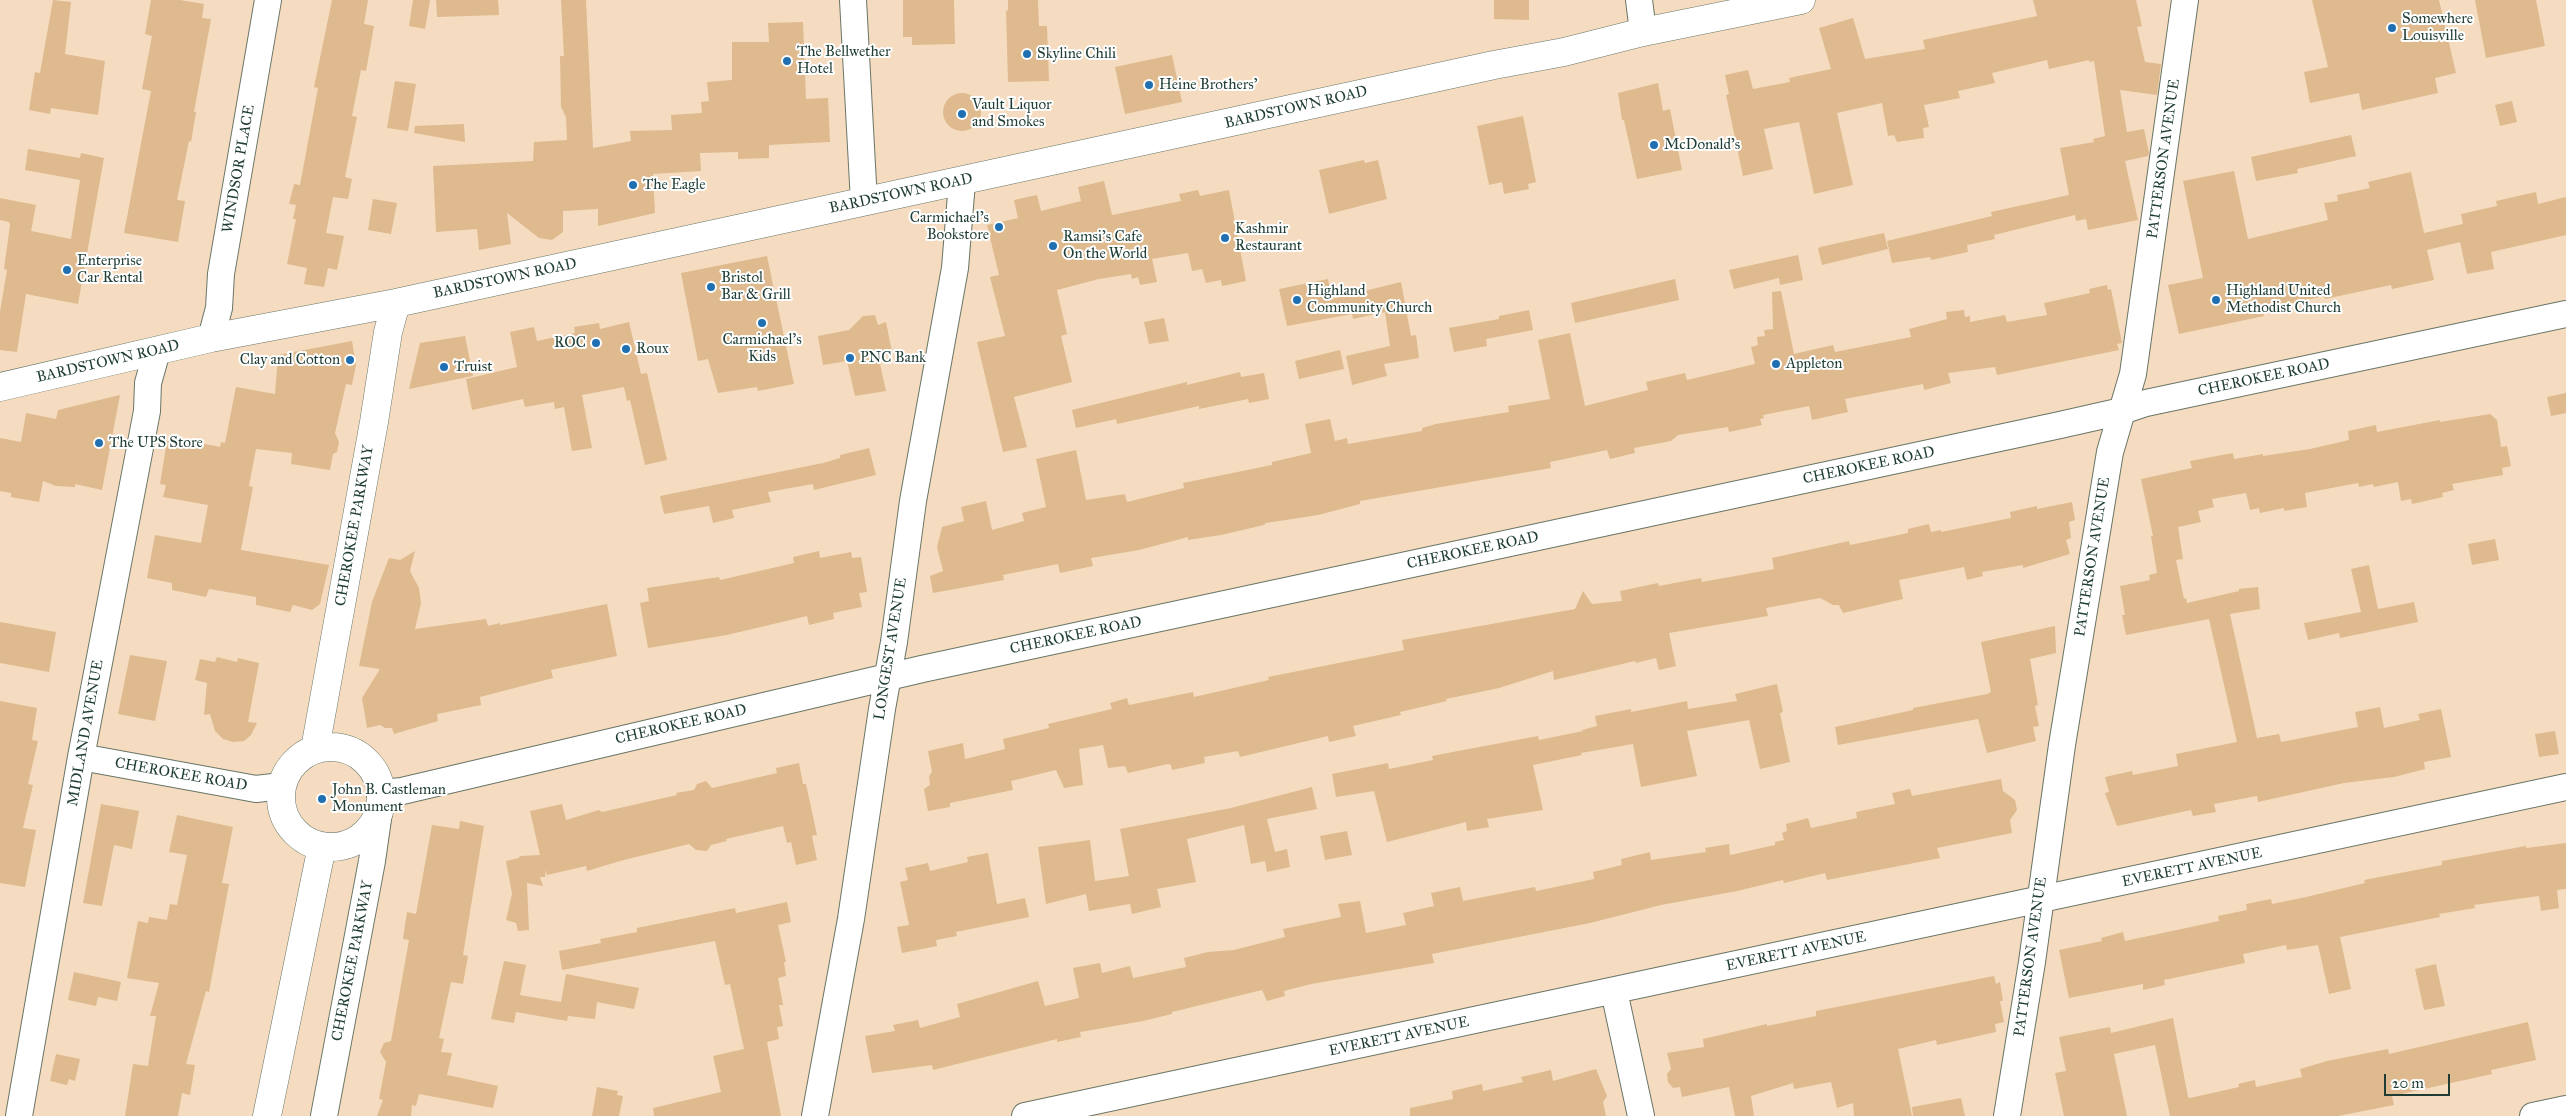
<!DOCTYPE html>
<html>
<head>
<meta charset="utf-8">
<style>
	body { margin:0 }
	#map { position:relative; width:2566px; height:1116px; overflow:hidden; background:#f5dcc0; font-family:"IM FELL Great Primer",serif }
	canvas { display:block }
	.scale { position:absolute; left:2384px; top:1074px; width:66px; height:22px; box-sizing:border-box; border:2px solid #1f3d34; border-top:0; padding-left:6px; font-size:15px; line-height:18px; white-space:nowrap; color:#1f3d34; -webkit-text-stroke:4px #fff; paint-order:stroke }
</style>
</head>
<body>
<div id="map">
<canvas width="2566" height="1116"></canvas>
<div class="scale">20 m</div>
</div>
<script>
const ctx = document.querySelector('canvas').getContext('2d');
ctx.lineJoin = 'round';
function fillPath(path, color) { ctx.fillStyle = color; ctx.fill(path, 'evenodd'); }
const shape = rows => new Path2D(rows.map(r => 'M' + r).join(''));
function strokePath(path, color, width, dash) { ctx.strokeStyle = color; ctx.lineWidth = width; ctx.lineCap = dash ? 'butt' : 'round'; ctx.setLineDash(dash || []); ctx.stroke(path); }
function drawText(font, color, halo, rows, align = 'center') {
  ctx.font = font + ' "IM FELL Great Primer",serif'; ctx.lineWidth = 4; ctx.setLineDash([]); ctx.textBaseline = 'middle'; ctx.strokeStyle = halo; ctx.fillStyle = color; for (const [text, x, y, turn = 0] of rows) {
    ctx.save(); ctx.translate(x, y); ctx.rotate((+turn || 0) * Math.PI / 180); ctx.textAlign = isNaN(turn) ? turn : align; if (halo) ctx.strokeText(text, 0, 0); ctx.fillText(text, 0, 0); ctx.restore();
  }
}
const building = shape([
	[53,0,71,2,65,54,105,61,98,115,51,108,50,114,29,110,35,72,40,73],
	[151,0,180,0,204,4,202,18,211,19,194,112,196,112,191,142,189,141,177,200,185,201,178,242,124,233,151,91,142,89,152,36,145,34],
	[332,0,368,0,364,24,374,26,366,71,361,70,352,116,357,117,345,177,352,179,348,199,333,197,326,233,344,236,337,270,328,268,324,287,304,284,307,268,287,264,296,219,293,219,296,205,289,204,294,184,300,185,318,88,314,87],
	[413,0,430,0,425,29,409,26],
	[436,0,498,0,499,15,437,17],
	[561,0,586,0,593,148,631,141,630,131,672,130,671,115,702,113,701,102,709,101,707,82,732,80,732,42,769,42,768,23,803,22,806,99,828,98,830,142,769,145,769,158,738,159,738,152,700,153,701,171,653,174,655,213,598,226,598,209,563,211,563,232,552,240,539,238,507,213,511,244,479,250,477,229,436,232,433,166,533,161,534,142,567,140,566,117,561,107,560,56,564,56],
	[903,0,954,0,955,44,912,45,912,37,903,37],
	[1008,0,1038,0,1039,26,1047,26,1049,81,1008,82,1006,11,1008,10],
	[1494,0,1529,0,1529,20,1494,19],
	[2033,0,2136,0,2142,26,2137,27,2145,62,2161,64,2157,95,2120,90,2127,132,2144,129,2149,153,2148,156,2125,161,2138,220,2088,230,2086,219,2076,221,2075,215,1994,235,1995,239,1967,245,1968,252,1931,260,1930,257,1892,263,1887,241,1992,216,1991,212,2069,195,2060,148,2094,142,2093,139,2105,136,2094,61,2089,62,2089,60,2049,69,2047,60,1992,73,1995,83,1958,91,1960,98,1924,105,1929,127,1923,128,1924,138,1897,142,1894,135,1888,136,1882,103,1837,113,1853,185,1814,194,1799,122,1764,129,1773,169,1743,176,1726,95,1729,94,1725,75,1748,70,1753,89,1790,82,1789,78,1831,69,1819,28,1853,18,1865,59,1925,49,1923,40,2037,16],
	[2312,0,2439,0,2456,73,2435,78,2438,93,2362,110,2359,93,2310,103,2304,72,2328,67],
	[2475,0,2536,0,2545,46,2486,58],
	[1172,55,1182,102,1125,114,1115,67],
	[395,81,416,84,408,131,387,128],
	[1658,83,1663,111,1670,109,1682,170,1637,179,1624,120,1622,120,1618,93],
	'943 112a19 19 0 1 1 38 0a19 19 0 1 1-38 0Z',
	[2512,101,2517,122,2500,126,2495,105],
	[1523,116,1536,182,1528,184,1529,189,1504,194,1502,182,1489,185,1477,126],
	[464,124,465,142,414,133,415,126],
	[2351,135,2356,156,2297,169,2298,173,2256,181,2251,157],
	[28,149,80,158,81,153,104,158,78,304,26,294,17,352,0,350,0,312,7,270,4,269,10,225,9,222,0,220,0,198,36,205,31,231,71,239,80,180,25,170],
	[1364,160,1365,163,1378,160,1387,199,1329,214,1319,170],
	[2234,171,2248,239,2328,220,2324,203,2338,201,2337,195,2370,188,2368,182,2411,172,2424,233,2463,224,2461,214,2497,206,2496,201,2536,192,2538,204,2566,197,2566,235,2491,252,2494,269,2467,274,2460,242,2427,250,2434,280,2392,289,2391,285,2325,299,2324,296,2262,310,2264,316,2179,334,2168,285,2203,278,2183,181],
	[1104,181,1112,215,1181,201,1179,194,1198,190,1200,196,1229,190,1246,281,1222,286,1221,280,1206,283,1202,269,1192,271,1188,253,1152,259,1157,282,1140,285,1138,277,1132,279,1131,274,1099,279,1057,290,1067,334,1061,336,1072,382,1014,397,1027,447,1003,452,977,342,1005,336,990,277,999,275,987,225,1018,218,1014,200,1037,195,1041,211,1081,201,1078,187],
	[373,199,397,203,391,234,368,230],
	[1884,233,1888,249,1822,265,1818,249,1820,247],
	[1798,255,1803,280,1780,285,1779,278,1734,289,1729,270],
	[767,256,794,384,758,391,757,387,718,393,708,359,698,361,681,273],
	[1328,279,1332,299,1401,282,1411,336,1416,335,1419,358,1384,364,1387,376,1352,385,1346,356,1390,346,1385,312,1353,319,1352,314,1287,326,1279,289],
	[1675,279,1679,300,1575,323,1571,303],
	[2107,285,2108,290,2111,289,2122,343,2117,344,2119,350,1997,375,1995,367,1948,373,1951,383,1924,390,1923,384,1845,399,1848,412,1812,420,1809,406,1763,415,1764,418,1760,419,1762,425,1729,432,1728,427,1678,435,1671,441,1634,448,1635,453,1610,459,1607,450,1550,462,1551,468,1360,501,1360,504,1318,515,1266,523,1264,525,1221,535,1188,540,1188,537,1139,550,1091,558,1093,566,1060,573,1058,564,1003,575,1004,580,933,593,930,576,943,571,937,547,942,527,964,521,961,507,986,501,992,530,1024,521,1022,513,1046,507,1036,459,1076,450,1086,500,1125,494,1127,502,1184,488,1183,483,1272,465,1272,462,1311,453,1305,424,1330,419,1335,441,1347,438,1348,444,1422,431,1422,428,1436,424,1509,412,1508,406,1550,399,1538,340,1570,333,1585,406,1648,390,1646,382,1685,373,1687,380,1755,364,1751,347,1758,345,1757,337,1765,336,1764,330,1773,329,1772,292,1781,291,1794,354,1833,345,1835,352,1911,337,1909,329,1947,319,1946,312,1964,310,1965,317,1970,316,1970,322,2005,315,2007,322,2047,315,2044,303,2090,293,2089,289],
	[1529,310,1533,330,1486,339,1487,346,1454,352,1449,328,1499,319,1499,316],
	[875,315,878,325,886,322,892,352,878,355,886,391,855,396,847,361,823,365,818,336,849,330,863,316],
	[1164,318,1169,341,1149,344,1144,322],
	[629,322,641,374,647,373,667,460,645,465,630,400,627,401,624,387,582,395,592,448,572,451,564,407,555,409,554,402,525,407,523,399,472,410,466,379,517,367,510,332,534,327,537,341,575,333,574,327,599,323,600,329],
	[465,336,473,376,409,389,420,343],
	[352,341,356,365,352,385,346,384,335,433,339,442,337,452,333,454,330,470,291,464,292,453,256,449,249,486,253,487,241,550,329,565,320,604,312,610,293,605,290,612,256,605,256,597,209,589,206,597,172,590,172,583,147,578,155,535,201,543,208,505,163,497,166,485,160,484,167,441,173,442,174,438,220,447,221,442,225,443,236,387,275,394,278,355],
	[1340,350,1344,369,1299,379,1295,361],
	[1240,372,1241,377,1264,373,1269,399,1249,403,1248,399,1199,409,1199,406,1117,424,1116,419,1076,428,1072,410,1187,382,1187,385],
	[2566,393,2566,413,2551,416,2547,397],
	[120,395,102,490,75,484,75,487,56,486,43,481,39,502,11,497,11,493,0,491,0,438,21,442,26,413,56,419,58,410],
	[2490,414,2497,420,2501,447,2507,446,2511,466,2502,468,2503,475,2452,484,2454,490,2442,493,2443,497,2412,504,2411,499,2401,501,2398,482,2374,487,2373,484,2359,487,2358,483,2305,493,2307,507,2284,511,2284,508,2260,513,2259,508,2250,510,2246,493,2212,499,2214,507,2198,511,2201,522,2178,527,2183,559,2176,560,2184,599,2186,598,2187,603,2239,591,2239,589,2258,587,2260,609,2230,614,2257,738,2279,734,2281,742,2358,727,2355,712,2380,707,2384,728,2420,720,2418,714,2441,709,2451,757,2424,762,2425,769,2394,777,2344,783,2258,802,2257,796,2214,804,2216,812,2193,816,2191,810,2117,826,2105,793,2109,792,2105,777,2132,771,2133,775,2178,766,2176,754,2237,742,2209,619,2126,635,2122,615,2125,615,2120,586,2150,580,2149,575,2157,573,2151,536,2153,536,2141,479,2192,468,2190,461,2233,453,2234,459,2263,454,2263,456,2310,449,2349,440,2348,431,2376,425,2377,432,2440,420,2440,422],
	[869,448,876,475,814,490,813,484,768,492,771,502,732,510,734,518,713,523,709,506,664,514,660,496,823,463,840,458,840,455],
	[2072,502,2075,520,2069,522,2071,538,2066,540,2070,554,2023,568,2023,565,1982,572,1983,576,1967,580,1964,567,1899,580,1903,599,1843,613,1839,605,1833,605,1820,598,1766,608,1768,616,1669,633,1676,666,1659,670,1656,658,1636,663,1635,661,1554,680,1553,671,1499,688,1446,699,1447,701,1400,712,1401,715,1353,726,1356,736,1329,742,1328,736,1240,757,1238,751,1204,757,1205,763,1172,770,1171,765,1168,764,1128,773,1125,766,1108,768,1103,745,1079,749,1083,785,1064,788,1056,770,1011,781,1013,790,950,803,950,807,928,811,924,789,930,785,929,776,932,772,928,751,963,743,965,759,1005,749,1003,739,1049,728,1048,724,1112,709,1110,703,1127,698,1129,705,1193,692,1194,697,1269,680,1268,677,1404,650,1402,640,1575,609,1583,591,1592,604,1622,601,1620,591,1658,583,1659,586,1701,578,1702,582,1774,569,1772,558,1849,541,1850,545,1908,533,1908,529,1929,524,1931,532,1941,530,1941,532,2011,518,2010,512,2037,506,2037,509],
	[2495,539,2499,560,2472,565,2468,544],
	[415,551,410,571,419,588,421,603,415,629,486,619,488,626,500,623,500,625,607,604,617,656,551,670,553,678,480,697,481,705,437,714,438,721,394,734,392,728,385,728,380,725,367,728,362,698,380,669,359,666,372,602,389,558,400,560],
	[819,551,820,558,851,552,852,558,861,557,867,592,859,593,862,607,833,613,834,619,809,625,807,616,727,635,648,648,640,603,649,601,647,588,719,577,720,580,794,563,793,557],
	[2369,565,2378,609,2414,602,2418,622,2340,638,2339,633,2308,640,2304,623,2361,612,2351,569],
	[0,622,56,632,49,672,0,663],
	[2055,626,2056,653,2030,659,2038,705,2035,706,2039,726,2033,727,2036,741,1987,753,1978,719,1838,745,1835,727,1913,710,1913,708,1987,694,1991,692,1981,642],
	[130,655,167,661,155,721,118,714],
	[217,657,237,662,238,658,259,663,248,722,257,723,251,735,244,741,233,742,223,739,215,731,210,714,204,715,207,683,195,680,200,659,215,662],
	[1777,684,1783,712,1780,713,1790,762,1760,769,1749,720,1687,731,1697,776,1641,787,1633,744,1581,753,1582,755,1533,765,1543,810,1487,819,1489,827,1467,831,1466,822,1387,842,1374,791,1336,797,1332,774,1388,763,1389,769,1433,760,1432,756,1458,751,1538,736,1539,740,1583,731,1582,730,1597,726,1595,716,1631,709,1631,712,1687,701,1688,709,1737,701,1735,694],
	[0,701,37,708,32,740,38,741,28,784,33,785,23,828,36,830,25,887,0,883],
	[2555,731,2559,754,2539,757,2535,734],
	[799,763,803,784,806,784,817,835,812,836,817,860,796,865,791,842,787,843,783,826,726,839,727,841,711,845,707,851,696,850,689,844,620,861,587,871,586,866,547,875,546,870,545,877,540,877,543,886,527,883,529,930,518,931,516,923,506,920,512,894,506,861,519,858,520,856,540,855,530,811,562,804,566,820,599,810,602,812,677,795,676,793,694,790,697,784,706,781,712,788,777,773,776,768],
	[2001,779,2003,791,2015,800,2017,810,2010,820,2012,833,1937,848,1940,858,1827,880,1825,873,1784,883,1783,880,1737,891,1661,905,1590,923,1432,954,1434,963,1311,984,1284,991,1285,996,1267,1001,1262,990,1172,1012,1172,1014,1143,1021,1080,1032,1081,1037,1057,1042,1057,1039,933,1070,932,1065,872,1073,865,1036,895,1031,893,1025,918,1020,920,1028,960,1017,957,1004,1038,981,1045,1006,1079,998,1073,968,1100,963,1102,973,1130,966,1133,978,1186,967,1184,958,1208,952,1234,950,1285,937,1283,929,1341,917,1338,904,1360,901,1366,933,1406,925,1403,913,1434,906,1431,893,1460,887,1463,901,1535,887,1536,891,1594,879,1593,872,1622,865,1621,859,1650,852,1651,860,1706,852,1705,848,1729,844,1730,855,1775,845,1775,842,1784,840,1782,833,1787,831,1786,824,1808,818,1811,828,1857,818,1856,812,1895,804,1892,793,1910,789,1912,796],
	[1312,787,1317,809,1267,819,1275,852,1287,849,1290,867,1267,872,1265,861,1251,864,1244,825,1187,839,1196,882,1157,889,1161,907,1132,914,1130,904,1089,911,1086,894,1046,904,1038,847,1090,840,1095,881,1129,876,1120,829,1231,808],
	[101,804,139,811,132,849,114,845,102,906,83,903],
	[177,815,233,827,222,883,229,884,209,992,206,991,186,1064,195,1065,190,1095,182,1093,178,1116,125,1116,133,1064,148,1066,156,1016,150,1016,159,983,127,978,138,921,148,923,149,917,167,920,170,904,177,905,187,855,169,852],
	[460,821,484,826,463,955,468,956,463,984,451,982,439,1038,444,1039,441,1052,452,1053,447,1075,498,1086,493,1108,419,1094,416,1106,412,1105,411,1116,377,1116,383,1100,379,1099,386,1062,380,1052,384,1043,391,1041,409,940,403,939,407,912,416,914,432,825,459,829],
	[1347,831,1352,855,1325,860,1320,836],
	[2566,843,2566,889,2557,890,2559,908,2541,911,2539,896,2474,905,2475,908,2439,914,2440,917,2340,937,2351,989,2329,994,2318,945,2287,950,2286,945,2243,954,2245,963,2164,980,2165,985,2143,990,2143,984,2069,998,2059,950,2102,941,2101,938,2123,932,2125,941,2219,921,2218,916,2247,910,2246,904,2271,899,2272,904,2306,897,2365,883,2364,880,2442,865,2442,861,2526,846,2526,848],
	[988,853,997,904,1025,898,1029,917,956,932,957,936,936,940,937,946,902,953,897,927,909,925,900,882,908,880,905,868,928,863,930,871,968,862,967,857],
	[787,902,791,922,778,925,786,962,784,962,786,976,778,978,783,1005,779,1005,783,1026,777,1027,779,1039,767,1042,781,1116,654,1116,653,1108,721,1092,713,1056,744,1049,730,984,725,985,715,941,562,970,559,951,601,943,600,939,637,932,637,928,735,908,736,913],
	[504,961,526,965,520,995,561,1002,566,974,639,988,634,1009,597,1002,595,1019,568,1016,567,1021,516,1012,514,1023,491,1019],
	[2436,964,2445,1006,2424,1010,2415,969],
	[74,972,121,982,117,1001,98,997,96,1006,68,1000],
	[1994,976,1996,984,2000,982,2003,1001,2000,1001,2004,1022,1995,1024,1996,1032,1937,1045,1936,1040,1898,1049,1912,1116,1854,1116,1853,1103,1837,1108,1831,1082,1794,1089,1793,1083,1751,1096,1754,1116,1735,1116,1729,1087,1682,1097,1680,1087,1673,1088,1668,1082,1667,1074,1671,1069,1667,1053,1704,1047,1703,1039,1767,1024,1767,1026,1816,1016,1816,1011],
	[2173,1018,2188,1097,2190,1098,2239,1087,2238,1084,2255,1080,2256,1087,2302,1077,2300,1069,2327,1061,2388,1049,2389,1054,2528,1022,2536,1060,2491,1070,2492,1074,2392,1096,2394,1105,2338,1116,2170,1116,2155,1045,2114,1054,2127,1116,2064,1116,2055,1073,2066,1071,2059,1037,2110,1027,2111,1033],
	[56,1054,80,1059,75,1081,69,1079,67,1085,50,1081],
	[1596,1069,1607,1096,1603,1102,1606,1116,1410,1116,1410,1108,1453,1099,1452,1091,1482,1084,1483,1091,1523,1082,1521,1077,1551,1070,1553,1081],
	[597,1087,618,1091,617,1095,623,1096,619,1116,592,1116],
	[1961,1098,1965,1116,1913,1116,1912,1107]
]);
const minor = shape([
	[853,0,864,202],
	[1639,0,1643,32],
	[211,338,219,308,221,274,268,0],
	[81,757,256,789,282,786],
	[380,793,402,791,922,669,2060,425,2122,411,2146,403,2566,314],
	[1614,991,1641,1116],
	[19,1116,81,757,147,411,148,383,157,351],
	[324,1116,372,861,380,805],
	[815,1116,851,919,882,709,894,642,913,501,955,268,962,182],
	[1025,1116,2566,787],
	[2007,1116,2032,962,2062,745,2110,452,2133,374,2185,0],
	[2533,1116,2566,1109]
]);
const primary = shape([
	[0,387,211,338,396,303,1494,65,1564,52,1643,32,1801,0],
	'281 797a50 50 0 1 1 100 0a50 50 0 1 1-100 0Z',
	[315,749,374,422,388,332,396,303],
	[267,1116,322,846]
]);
const markers = [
	[2392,28,5,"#1f6fb2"],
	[1027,54,5,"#1f6fb2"],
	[787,61,5,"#1f6fb2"],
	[1149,85,5,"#1f6fb2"],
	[962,114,5,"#1f6fb2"],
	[1654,145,5,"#1f6fb2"],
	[633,185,5,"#1f6fb2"],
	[999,227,5,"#1f6fb2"],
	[1225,238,5,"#1f6fb2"],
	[1053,246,5,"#1f6fb2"],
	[67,270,5,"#1f6fb2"],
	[711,287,5,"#1f6fb2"],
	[1297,300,5,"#1f6fb2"],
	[2216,300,5,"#1f6fb2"],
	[762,323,5,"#1f6fb2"],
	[596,343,5,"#1f6fb2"],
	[626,349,5,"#1f6fb2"],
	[850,358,5,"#1f6fb2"],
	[350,360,5,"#1f6fb2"],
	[1776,364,5,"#1f6fb2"],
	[444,367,5,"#1f6fb2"],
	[99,443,5,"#1f6fb2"],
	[322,799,5,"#1f6fb2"]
];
const poiNames = [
	["Somewhere",2402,19],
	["Louisville",2402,36],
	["The Bellwether",797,52],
	["Hotel",797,69],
	["Skyline Chili",1037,54],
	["Heine Brothers’",1159,85],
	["Vault Liquor",972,105],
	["and Smokes",972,122],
	["McDonald's",1664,145],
	["The Eagle",643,185],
	["Carmichael's",989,218,"right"],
	["Bookstore",989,235,"right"],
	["Kashmir",1235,229],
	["Restaurant",1235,246],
	["Ramsi's Cafe",1063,237],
	["On the World",1063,254],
	["Enterprise",77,261],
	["Car Rental",77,278],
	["Bristol",721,278],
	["Bar & Grill",721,295],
	["Highland",1307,291],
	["Community Church",1307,308],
	["Highland United",2226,291],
	["Methodist Church",2226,308],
	["Carmichael's",762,340,"center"],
	["Kids",762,357,"center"],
	["ROC",586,343,"right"],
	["Roux",636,349],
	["PNC Bank",860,358],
	["Clay and Cotton",340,360,"right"],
	["Appleton",1786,364],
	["Truist",454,367],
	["The UPS Store",109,443],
	["John B. Castleman",332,790],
	["Monument",332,807]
];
const streetNames = [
	["BARDSTOWN ROAD",1296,108,-13],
	["PATTERSON AVENUE",2164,159,-82],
	["WINDSOR PLACE",239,169,-80],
	["BARDSTOWN ROAD",901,194,-12],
	["BARDSTOWN ROAD",505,279,-12],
	["BARDSTOWN ROAD",108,362,-13],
	["CHEROKEE ROAD",2264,378,-12],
	["CHEROKEE ROAD",1869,466,-12],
	["CHEROKEE PARKWAY",355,526,-80],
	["CHEROKEE ROAD",1473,551,-12],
	["PATTERSON AVENUE",2093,557,-81],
	["CHEROKEE ROAD",1076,636,-12],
	["LONGEST AVENUE",891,649,-81],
	["CHEROKEE ROAD",681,725,-13],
	["MIDLAND AVENUE",86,733,-80],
	["CHEROKEE ROAD",181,775,10],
	["EVERETT AVENUE",2192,868,-12],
	["EVERETT AVENUE",1796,952,-12],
	["PATTERSON AVENUE",2031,957,-82],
	["CHEROKEE PARKWAY",353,961,-79],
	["EVERETT AVENUE",1399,1037,-12]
];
fillPath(building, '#deba8e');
strokePath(minor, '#6a7565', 28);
strokePath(primary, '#6a7565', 29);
strokePath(minor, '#fff', 26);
strokePath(primary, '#fff', 28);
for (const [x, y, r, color] of markers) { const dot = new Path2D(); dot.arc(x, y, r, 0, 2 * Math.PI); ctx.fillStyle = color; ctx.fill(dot); strokePath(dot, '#fff', 2); }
drawText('15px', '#1f3d34', '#fff', poiNames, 'left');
drawText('15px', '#1f3d34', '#fff', streetNames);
</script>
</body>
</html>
